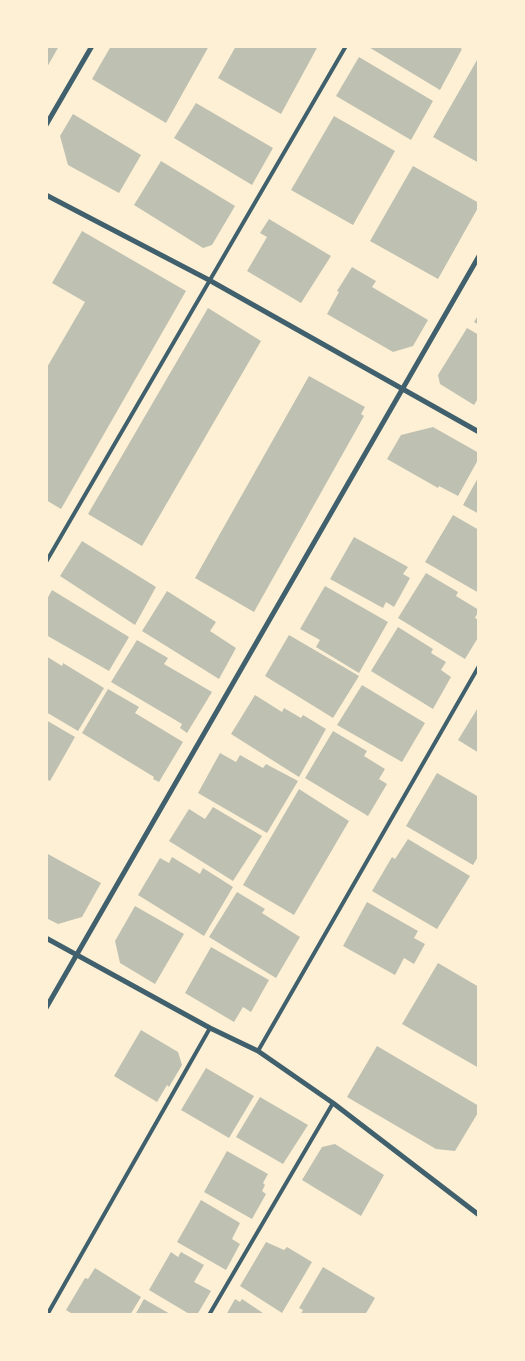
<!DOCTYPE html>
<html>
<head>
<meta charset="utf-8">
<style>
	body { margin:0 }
	#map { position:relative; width:525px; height:1361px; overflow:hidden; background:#fdf0d5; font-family:"Work Sans",sans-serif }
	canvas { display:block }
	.frame { position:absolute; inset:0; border:48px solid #fdf0d5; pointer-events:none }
</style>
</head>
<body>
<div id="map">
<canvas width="525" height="1361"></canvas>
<div class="frame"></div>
</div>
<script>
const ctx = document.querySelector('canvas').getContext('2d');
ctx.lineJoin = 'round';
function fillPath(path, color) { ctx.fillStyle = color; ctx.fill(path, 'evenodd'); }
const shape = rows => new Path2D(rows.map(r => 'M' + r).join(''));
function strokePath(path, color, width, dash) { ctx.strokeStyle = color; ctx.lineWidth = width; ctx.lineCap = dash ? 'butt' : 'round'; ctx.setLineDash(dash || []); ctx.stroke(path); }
const building = shape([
	[46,46,59,46,46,69],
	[111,46,209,46,166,123,92,79],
	[236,46,318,46,281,114,218,78],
	[367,46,457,46,462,49,440,90],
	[359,57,433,101,411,140,336,96],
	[477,60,479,61,479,163,433,137],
	[196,103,273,148,252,185,174,138],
	[73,114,141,155,119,193,68,165,60,136],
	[334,116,395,151,353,225,291,190],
	[161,161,235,206,212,245,203,248,134,205],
	[413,166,479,203,479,206,438,279,370,241],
	[269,219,331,256,301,303,247,271,267,237,260,233],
	[82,231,186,291,61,509,46,500,46,369,85,302,52,283],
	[352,267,376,281,372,287,428,320,413,346,393,352,327,314,339,292,337,291],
	[208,308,261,341,142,546,88,514],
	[479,314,479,325,474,322],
	[467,328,479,335,479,397,474,405,440,384,438,375],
	[309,376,365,407,361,414,364,416,254,612,195,578],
	[433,427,479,453,479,458,458,496,439,486,438,488,387,459,401,435],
	[479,476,479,514,463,505],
	[453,515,479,530,479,593,425,562],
	[354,537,408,567,403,574,410,578,394,607,386,602,383,608,330,579],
	[82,541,156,587,135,625,60,576],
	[426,573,458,592,456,596,479,610,475,618,479,620,479,636,465,659,398,618],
	[325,586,388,622,359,673,316,647,320,640,300,629],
	[52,590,129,637,109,671,46,635,46,601],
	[167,591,216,622,210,631,236,648,219,679,142,631],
	[398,627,433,649,431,653,446,662,441,670,451,677,433,709,371,671],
	[289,635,359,676,333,718,265,676],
	[137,640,168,658,164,664,212,692,187,733,180,728,182,724,111,682],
	[46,656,62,666,63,663,104,688,78,731,46,712],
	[362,685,425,723,402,762,337,725],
	[108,689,139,707,135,713,183,742,159,782,153,779,154,777,82,733],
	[255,695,282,712,284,708,301,718,303,715,326,729,299,777,231,734],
	[479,706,479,753,458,740],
	[46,720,75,737,50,781,46,779],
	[333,731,367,751,364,756,385,769,379,779,387,784,368,816,305,778],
	[220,753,236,762,240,755,263,768,266,764,298,781,267,833,198,793],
	[437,773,479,797,479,855,473,865,406,826],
	[299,789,349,821,294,915,243,885],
	[213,807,262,836,233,881,169,841,189,809,205,819],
	[408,839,470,876,437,929,372,891,392,857,395,859],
	[46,853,101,883,82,917,58,924,46,918],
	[172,857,200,874,203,868,233,887,204,936,138,895,160,858,169,863],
	[237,892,265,909,262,913,300,937,276,978,209,937],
	[367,902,418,931,414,938,425,944,414,964,404,958,395,975,343,946],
	[135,906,184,934,155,984,120,963,115,941],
	[211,947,269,980,251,1012,243,1007,234,1022,185,993],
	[438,963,479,987,479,1068,402,1024],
	[141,1030,178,1052,182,1065,169,1087,167,1085,157,1102,114,1076],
	[377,1046,479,1106,479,1111,455,1151,436,1149,347,1097],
	[206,1068,254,1096,229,1138,181,1110],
	[260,1097,308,1125,283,1164,236,1137],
	[335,1144,384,1175,361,1216,302,1180,322,1147],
	[227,1151,268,1174,263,1183,265,1185,262,1191,266,1194,252,1219,204,1192],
	[201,1200,240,1223,232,1239,240,1244,226,1270,177,1242],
	[266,1242,284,1250,287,1247,312,1262,282,1313,240,1286],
	[171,1252,178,1257,181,1252,204,1265,194,1282,211,1291,197,1315,191,1315,149,1290],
	[323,1267,375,1298,365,1315,300,1315,303,1310,299,1308],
	[95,1268,141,1297,130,1315,74,1315,66,1310,85,1278,88,1279],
	[144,1299,172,1315,135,1315],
	[235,1299,240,1302,242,1299,266,1315,226,1315]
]);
const service = shape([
	[46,562,346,46],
	[258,1051,479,666],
	[47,1315,210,1028],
	[209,1315,333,1103]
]);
const minor = shape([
	[46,125,92,46],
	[46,195,209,280,479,432],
	[46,938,210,1028,258,1051,333,1103,479,1215],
	[46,1008,479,256]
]);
fillPath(building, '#bec0b2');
strokePath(service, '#3f606c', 4);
strokePath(minor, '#3f606c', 5);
</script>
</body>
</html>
